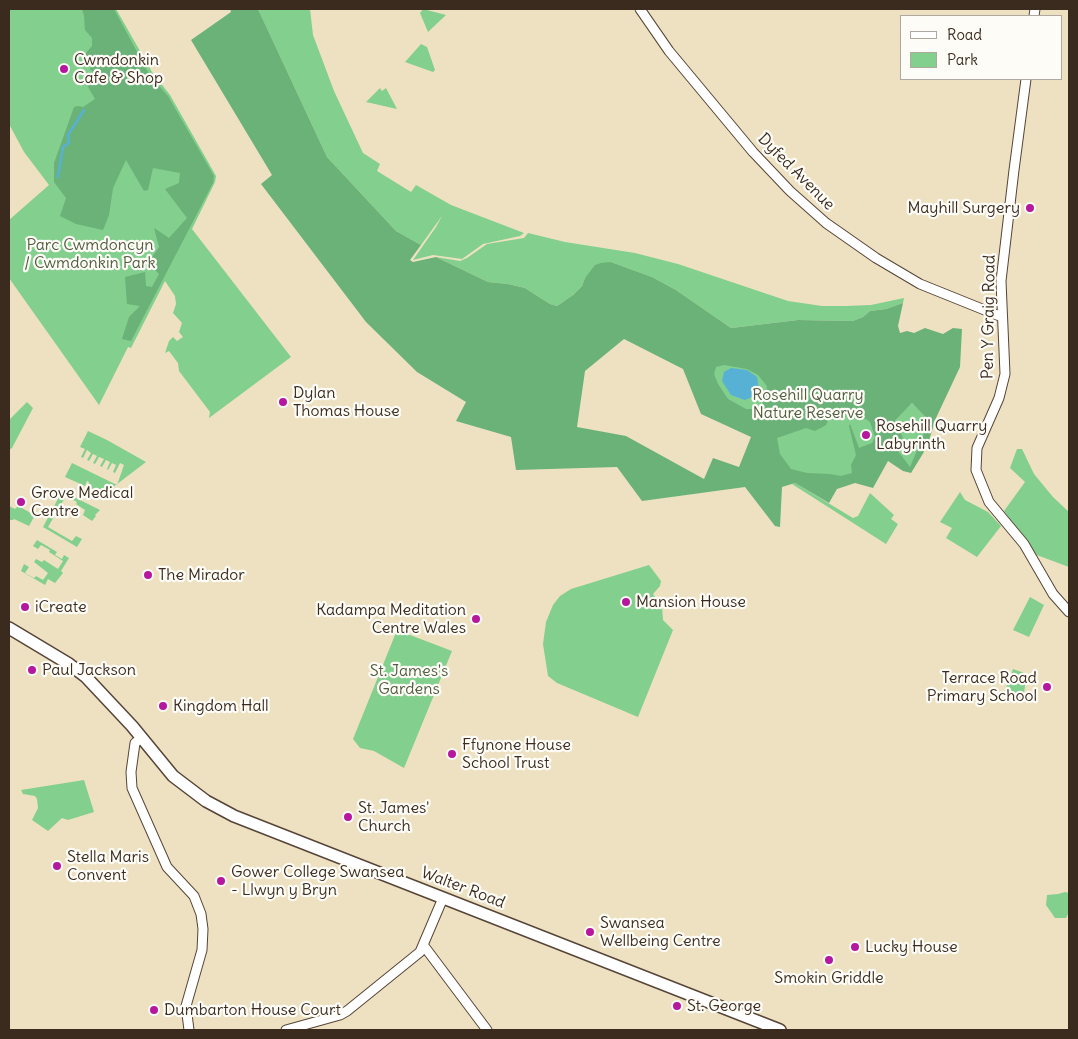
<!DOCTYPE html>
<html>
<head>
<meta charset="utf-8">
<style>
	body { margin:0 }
	#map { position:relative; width:1078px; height:1039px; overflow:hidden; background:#eee1c2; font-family:Delius,sans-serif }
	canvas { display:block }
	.frame { position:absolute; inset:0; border:10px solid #3b2a1e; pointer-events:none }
	.legend { position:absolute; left:900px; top:15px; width:162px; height:65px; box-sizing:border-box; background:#fdfcf7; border:1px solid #afa8a0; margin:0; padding:6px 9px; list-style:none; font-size:15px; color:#3b2a1e }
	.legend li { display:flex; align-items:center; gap:10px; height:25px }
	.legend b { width:25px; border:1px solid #afa8a0 }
</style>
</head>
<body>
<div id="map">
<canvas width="1078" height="1039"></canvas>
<div class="frame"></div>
<ul class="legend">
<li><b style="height:6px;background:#fff"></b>Road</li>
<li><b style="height:14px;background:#83cf8d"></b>Park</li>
</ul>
</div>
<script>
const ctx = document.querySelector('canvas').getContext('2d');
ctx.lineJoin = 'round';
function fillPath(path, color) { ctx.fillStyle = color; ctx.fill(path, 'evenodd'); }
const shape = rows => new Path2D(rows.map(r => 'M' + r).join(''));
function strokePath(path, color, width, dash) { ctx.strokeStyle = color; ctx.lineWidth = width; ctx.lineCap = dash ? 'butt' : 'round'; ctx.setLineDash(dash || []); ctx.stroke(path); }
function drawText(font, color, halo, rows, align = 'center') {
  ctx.font = font + ' Delius,sans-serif'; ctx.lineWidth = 4.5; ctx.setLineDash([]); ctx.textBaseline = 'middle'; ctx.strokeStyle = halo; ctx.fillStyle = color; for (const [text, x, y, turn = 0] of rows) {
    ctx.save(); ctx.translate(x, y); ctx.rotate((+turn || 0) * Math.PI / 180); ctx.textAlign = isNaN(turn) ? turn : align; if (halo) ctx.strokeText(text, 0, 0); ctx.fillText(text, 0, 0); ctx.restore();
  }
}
const green = shape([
	[9,9,116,9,152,72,170,95,216,176,215,182,192,229,291,357,209,418,210,412,179,371,178,363,169,351,165,353,169,341,173,337,177,341,183,337,179,332,182,323,173,313,176,304,175,296,165,281,131,348,128,347,99,405,9,278,9,220,49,185,24,152,9,124],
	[258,9,310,9,313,35,334,91,363,153,380,164,377,171,411,192,416,185,451,205,524,233,520,236,483,244,462,259,433,255,413,260,436,227,442,216,421,245,396,231,327,157],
	[423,9,446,15,428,32,420,13],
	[421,44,427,47,435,70,433,72,405,62],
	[380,88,382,91,386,88,397,109,366,102],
	[528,233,565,242,635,253,678,264,788,301,822,306,846,306,871,305,904,298,903,303,886,309,870,311,863,317,853,321,798,320,731,328,676,290,652,277,611,262,585,278,582,286,573,295,557,306,550,304,525,288,508,284,488,282,436,257,460,261,467,258,487,244,524,238],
	[849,324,879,447,873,471,833,488,794,479,750,429,680,340],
	[27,402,33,408,12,448,9,450,9,420],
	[912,403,929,421,910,468,899,452,903,437,895,421],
	[88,431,107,440,146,462,104,494,88,487,89,482,87,481,85,486,65,477],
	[80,447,85,449,81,457,83,458,87,450,91,453,87,460,89,461,93,454,97,456,93,463,95,464,99,457,104,459,100,466,102,467,106,460,110,462,107,469,108,470,112,463,116,465,113,472,115,473,120,463,124,465,117,485,72,463],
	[1017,449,1022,449,1034,474,1053,497,1069,512,1069,567,1034,554,1004,511,1025,482,1010,468],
	[795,483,853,518,858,516,870,493,894,515,891,519,898,524,886,544,792,484],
	[64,492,100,510,95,515,96,516,92,521,83,515,85,510,76,504,77,502,66,496,48,527,72,541,76,536,82,539,77,547,43,527,60,495],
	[960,492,965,500,988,512,1001,526,977,557,946,538,952,528,940,522],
	[9,506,15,509,17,507,20,507,29,512,34,517,29,526,14,519,13,520,9,520],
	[37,540,57,552,55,555,62,559,64,555,69,558,61,571,63,573,55,583,48,579,45,585,21,571,24,564,29,567,25,573,34,578,36,576,43,580,48,573,34,562,36,559,42,562,44,560,58,569,63,561,49,552,50,550,41,545,38,549,33,546],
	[649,565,661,581,660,586,653,594,662,607,663,620,673,630,638,717,557,683,548,676,543,644,546,622,553,605,560,596,571,589],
	[1030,597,1044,605,1029,637,1013,630],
	[397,630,452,651,404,768,374,751,360,748,353,739],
	[1013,669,1027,674,1023,699,1004,693],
	[84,780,94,812,68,820,62,818,48,831,32,820,38,808,37,799,35,796,23,794,21,790],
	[1065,892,1069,893,1069,912,1066,918,1055,918,1046,905,1047,895,1058,894]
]);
const forest = shape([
	[82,9,114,9,149,74,168,96,214,176,213,183,131,341,122,339,129,317,140,306,127,304,125,277,145,272,146,286,152,287,159,274,148,263,159,247,154,228,169,238,187,218,165,189,179,183,180,173,153,168,148,190,144,191,126,160,113,188,109,215,103,230,76,224,60,216,66,198,54,182,54,163,74,107,78,106,83,107,95,99,87,85,95,74,90,69,93,61,85,54,92,46,92,38,85,30,84,16],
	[230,9,258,9,327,157,396,231,421,245,410,260,413,262,436,257,488,282,508,284,525,288,550,304,557,306,573,295,582,286,585,278,595,265,601,263,611,262,652,277,676,290,731,328,798,320,853,321,863,317,870,311,886,309,903,303,898,326,900,333,907,331,914,333,925,328,943,334,953,328,962,329,960,367,936,418,927,447,911,473,903,471,888,461,873,488,855,483,837,489,829,503,795,483,782,487,780,527,775,526,745,487,642,501,617,467,516,470,511,437,456,421,466,402,417,372,366,322,261,184,272,175,191,40,231,12],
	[624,339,683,369,701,414,751,437,739,467,713,458,704,479,626,436,577,427,585,371],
	[724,365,747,369,758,375,767,386,765,399,759,409,746,409,728,399,718,384,714,374,716,367],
	[912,403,929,421,910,467,899,452,903,437,895,421],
	[834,408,857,418,866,419,870,422,875,437,872,443,859,448,850,424,849,426,856,455,851,465,852,473,841,476,830,474,807,473,791,469,780,454,777,438,806,428,815,431,826,425]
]);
const water = shape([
	[731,368,747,370,757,377,759,389,752,397,745,400,731,395,722,381,724,372]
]);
const stream = shape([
	[58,177,63,147,69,143,68,135,84,110]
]);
const tertiary = shape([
	[640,9,669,51,753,152,790,191,826,223,876,258,920,284,1002,317],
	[1034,16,1035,9],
	[1026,79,1014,170,1001,281,1005,374,999,398,977,448,976,470,989,502,1024,544,1053,594,1069,612],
	[141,738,135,743,131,772,132,788,167,867,194,896,201,914,203,929,202,950,186,1006,189,1030],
	[424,946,487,1030],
	[286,1030,340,1015,347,1011,420,952,443,898]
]);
const primary = shape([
	[9,628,69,664,86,677,132,726,173,776,206,801,234,816,780,1030]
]);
const markers = [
	[64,69,5,"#b5179e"],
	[1030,208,5,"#b5179e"],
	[283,402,5,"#b5179e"],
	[866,435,5,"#b5179e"],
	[21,502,5,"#b5179e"],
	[148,575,5,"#b5179e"],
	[626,602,5,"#b5179e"],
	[25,607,5,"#b5179e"],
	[476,619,5,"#b5179e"],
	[32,670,5,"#b5179e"],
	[1047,687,5,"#b5179e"],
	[163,706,5,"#b5179e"],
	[452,754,5,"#b5179e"],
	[348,817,5,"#b5179e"],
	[57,866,5,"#b5179e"],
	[221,881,5,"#b5179e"],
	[590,932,5,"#b5179e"],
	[855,947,5,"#b5179e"],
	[829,960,5,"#b5179e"],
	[677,1006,5,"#b5179e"],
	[154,1010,5,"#b5179e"]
];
const poiNames = [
	["Cwmdonkin",74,60],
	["Cafe & Shop",74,78],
	["Mayhill Surgery",1020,208,"right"],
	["Dylan",293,393],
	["Thomas House",293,411],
	["Rosehill Quarry",876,426],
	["Labyrinth",876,444],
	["Grove Medical",31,493],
	["Centre",31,511],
	["The Mirador",158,575],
	["Mansion House",636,602],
	["iCreate",35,607],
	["Kadampa Meditation",466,610,"right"],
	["Centre Wales",466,628,"right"],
	["Paul Jackson",42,670],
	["Terrace Road",1037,678,"right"],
	["Primary School",1037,696,"right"],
	["Kingdom Hall",173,706],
	["Ffynone House",462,745],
	["School Trust",462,763],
	["St. James'",358,808],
	["Church",358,826],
	["Stella Maris",67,857],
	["Convent",67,875],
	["Gower College Swansea",231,872],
	["- Llwyn y Bryn",231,890],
	["Swansea",600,923],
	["Wellbeing Centre",600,941],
	["Lucky House",865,947],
	["Smokin Griddle",829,978,"center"],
	["St. George",687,1006],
	["Dumbarton House Court",164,1010]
];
const streetNames = [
	["Dyfed Avenue",796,172,45],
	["Pen Y Graig Road",989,317,-89],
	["Walter Road",463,888,21]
];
const parkNames = [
	["Parc Cwmdoncyn",90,245],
	["/ Cwmdonkin Park",90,263],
	["Rosehill Quarry",808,395],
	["Nature Reserve",808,413],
	["St. James's",409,671],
	["Gardens",409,689]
];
fillPath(green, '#83cf8d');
fillPath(forest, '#6ab278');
fillPath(water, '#57b1d5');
strokePath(stream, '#57b1d5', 2.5);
strokePath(tertiary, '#564537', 11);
strokePath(primary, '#564537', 14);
strokePath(tertiary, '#fff', 9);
strokePath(primary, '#fff', 11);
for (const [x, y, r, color] of markers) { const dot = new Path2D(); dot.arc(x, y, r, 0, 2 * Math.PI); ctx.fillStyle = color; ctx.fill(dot); strokePath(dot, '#fdfcf7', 2); }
drawText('16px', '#3b2a1e', '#fdfcf7', poiNames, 'left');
drawText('16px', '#3b2a1e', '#fdfcf7', streetNames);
drawText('16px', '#515c3f', '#fdfcf7', parkNames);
</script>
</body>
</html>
